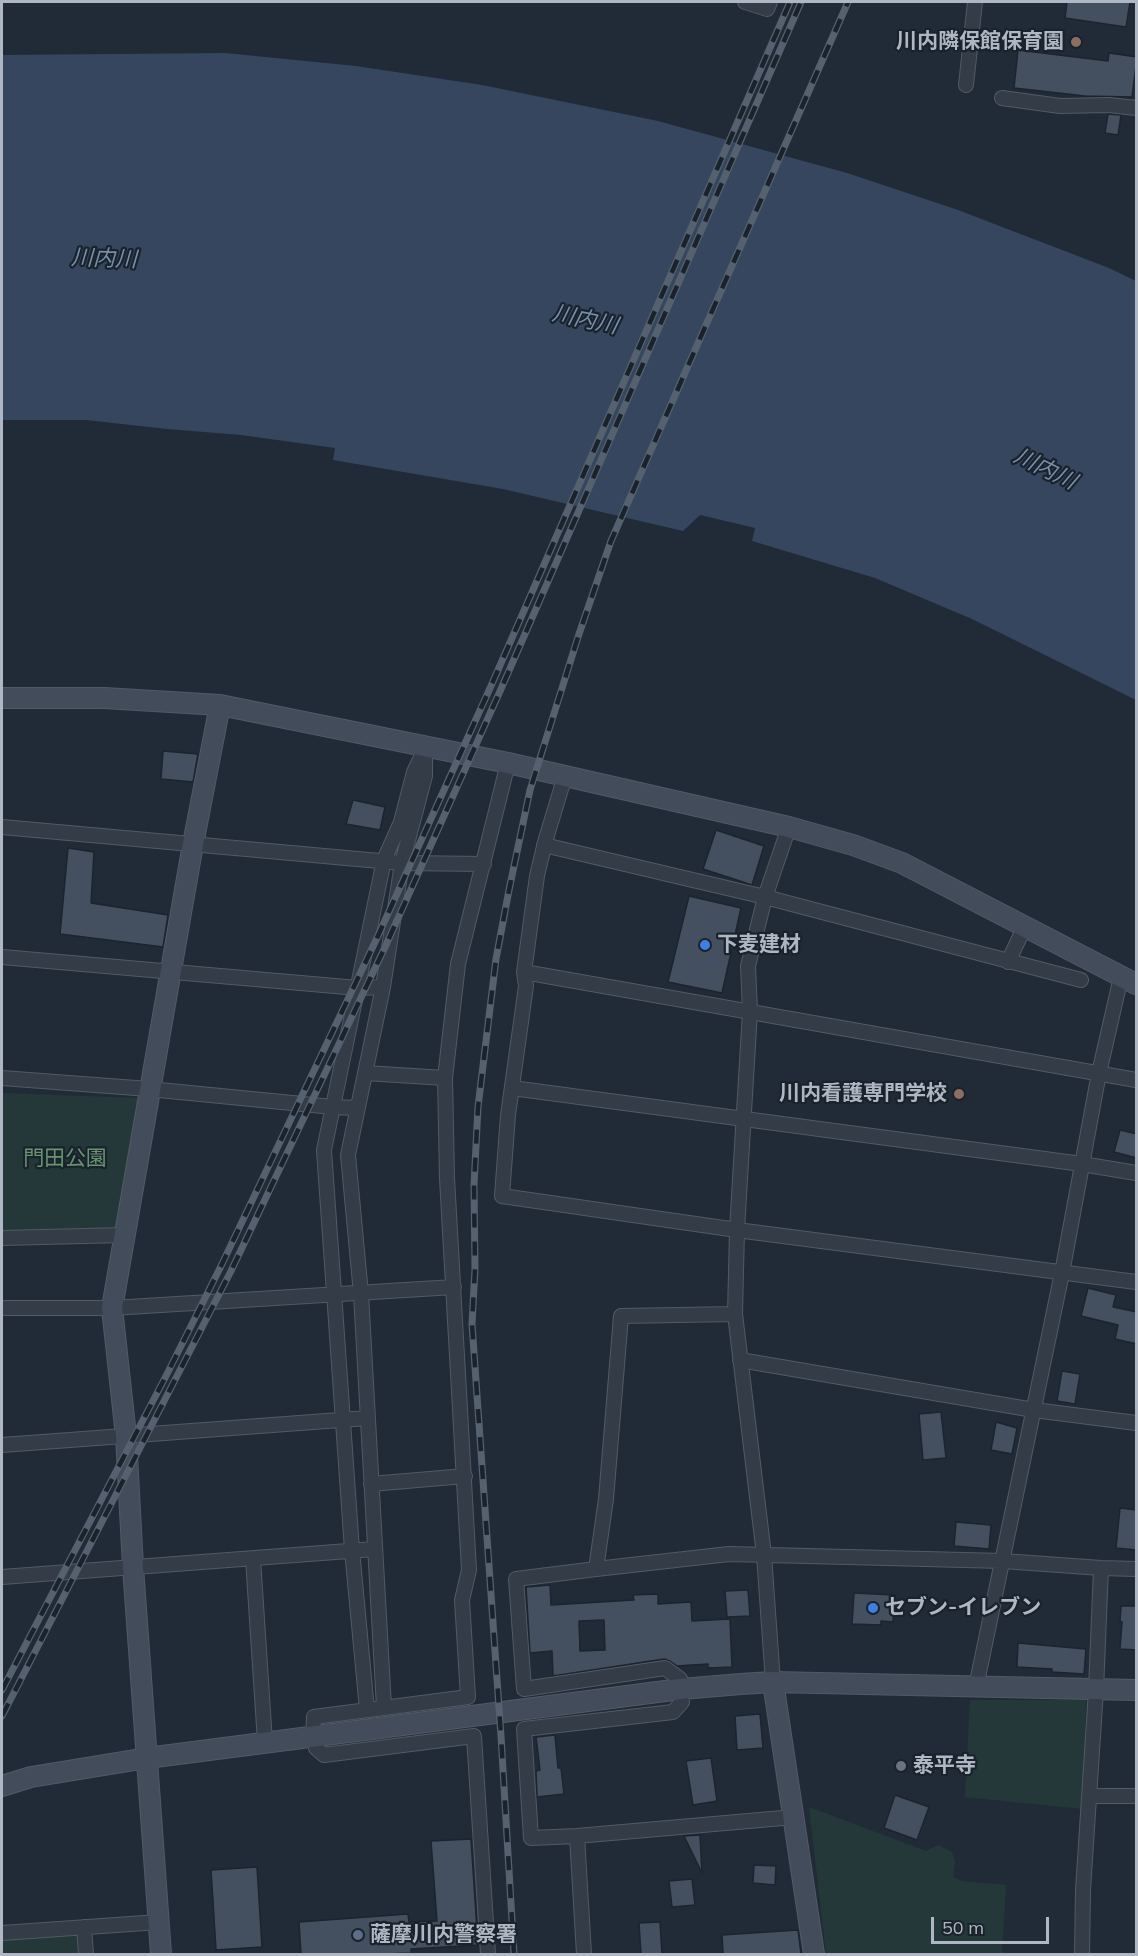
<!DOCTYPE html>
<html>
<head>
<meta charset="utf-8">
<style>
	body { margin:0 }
	#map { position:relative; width:1138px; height:1956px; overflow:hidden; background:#212b37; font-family:Mulish,sans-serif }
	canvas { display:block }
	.frame { position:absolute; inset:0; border:3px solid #afb7c4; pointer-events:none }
	.scale { position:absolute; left:931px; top:1917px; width:118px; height:27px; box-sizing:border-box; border:3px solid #afb7c4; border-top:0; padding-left:8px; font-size:18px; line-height:21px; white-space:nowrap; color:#afb7c4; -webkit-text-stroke:4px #1a222c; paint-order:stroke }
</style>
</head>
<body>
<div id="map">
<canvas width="1138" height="1956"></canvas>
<div class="frame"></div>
<div class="scale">50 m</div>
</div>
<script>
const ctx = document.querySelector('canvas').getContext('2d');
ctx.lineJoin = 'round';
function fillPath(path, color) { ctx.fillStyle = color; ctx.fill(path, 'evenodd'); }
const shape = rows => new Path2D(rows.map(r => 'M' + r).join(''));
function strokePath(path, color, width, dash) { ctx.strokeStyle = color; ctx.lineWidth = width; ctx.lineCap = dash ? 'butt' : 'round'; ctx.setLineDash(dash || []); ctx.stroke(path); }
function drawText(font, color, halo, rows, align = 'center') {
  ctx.font = font + ' Mulish,"Noto Sans JP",sans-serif'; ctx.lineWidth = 4.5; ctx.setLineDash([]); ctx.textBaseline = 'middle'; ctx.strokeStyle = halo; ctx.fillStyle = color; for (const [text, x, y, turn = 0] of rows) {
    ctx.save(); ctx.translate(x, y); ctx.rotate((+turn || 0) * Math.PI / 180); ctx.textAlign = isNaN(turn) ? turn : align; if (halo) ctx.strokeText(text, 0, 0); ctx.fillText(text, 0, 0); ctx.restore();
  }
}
const green = shape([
	[2,1093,139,1098,117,1228,2,1232],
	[970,1700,1086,1700,1083,1809,965,1797],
	[809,1807,926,1851,938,1845,952,1852,955,1861,953,1877,962,1881,1006,1885,1002,1954,826,1954],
	[74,1933,81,1939,82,1954,2,1954,2,1939]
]);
const water = shape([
	[225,53,356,66,482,85,658,121,847,173,958,210,1109,268,1136,281,1136,700,972,619,875,578,752,541,755,528,700,515,683,531,503,489,333,460,335,448,241,435,167,429,86,420,2,420,2,55]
]);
const building = shape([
	[1067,2,1130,2,1126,27,1065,18,1067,2],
	[1018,50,1108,61,1109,53,1137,57,1132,97,1085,96,1014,88,1018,50],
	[1108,114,1121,115,1118,135,1105,133,1108,114],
	[163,751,198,754,193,782,161,779,163,751],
	[353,800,385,807,380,830,346,824,353,800],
	[716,830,764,846,752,885,703,869,716,830],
	[68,848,94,852,91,903,168,915,163,947,60,934,68,848],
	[689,896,741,908,722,993,668,982,689,896],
	[1120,1130,1137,1134,1137,1158,1114,1152,1120,1130],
	[1088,1288,1116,1295,1113,1307,1137,1312,1137,1344,1115,1339,1118,1325,1081,1316,1088,1288],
	[1062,1371,1080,1374,1075,1404,1057,1401,1062,1371],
	[941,1412,946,1458,923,1460,919,1414,941,1412],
	[996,1422,1017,1428,1012,1454,991,1450,996,1422],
	[1120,1508,1137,1510,1137,1550,1116,1548,1120,1508],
	[956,1522,991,1525,989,1549,954,1546,956,1522],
	[550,1585,551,1605,634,1600,633,1595,658,1594,658,1604,691,1602,692,1621,730,1619,732,1667,708,1668,708,1664,677,1666,670,1661,664,1659,553,1676,552,1651,530,1653,526,1587,550,1585],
	[604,1620,605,1650,580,1651,579,1621,604,1620],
	[748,1590,750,1616,727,1617,725,1591,748,1590],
	[854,1593,895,1595,893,1622,881,1621,881,1625,852,1624,854,1593],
	[1121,1606,1137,1606,1137,1650,1120,1649,1122,1622,1120,1621,1121,1606],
	[1018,1643,1086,1649,1084,1674,1052,1672,1052,1669,1017,1667,1018,1643],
	[760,1714,763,1748,737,1750,735,1716,760,1714],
	[555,1735,558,1768,561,1768,564,1794,537,1797,536,1771,540,1770,536,1737,555,1735],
	[711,1758,717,1801,693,1805,686,1761,711,1758],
	[895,1795,929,1807,917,1840,884,1828,895,1795],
	[700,1835,702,1873,684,1836,700,1835],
	[471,1839,478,1945,411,1949,411,1953,385,1954,301,1954,299,1922,408,1914,409,1922,437,1921,431,1841,471,1839],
	[754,1865,776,1866,775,1885,753,1883,754,1865],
	[257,1867,262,1947,216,1950,211,1870,257,1867],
	[692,1879,695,1905,672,1907,669,1881,692,1879],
	[660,1922,662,1954,641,1954,639,1923,660,1922],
	[798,1930,801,1954,723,1954,722,1935,798,1930]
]);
const street = shape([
	[745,2,767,9,770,2],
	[966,85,975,2],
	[1002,98,1060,106,1109,105,1136,108],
	[565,776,545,842,537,876,524,972,526,986,508,1115,502,1196,737,1230,1136,1282],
	[2,827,402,863,484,864],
	[544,845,765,897,1081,980],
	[2,957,358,988,383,987],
	[1008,962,1025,926],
	[524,972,1136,1080],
	[365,1073,445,1078],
	[2,1078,149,1089,333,1107,358,1108],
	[512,1088,1082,1164,1136,1173],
	[2,1238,125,1235],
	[2,1308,112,1308,454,1287],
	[735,1314,621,1316,606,1499,596,1569,729,1554,1003,1561,1101,1568,1136,1569],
	[740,1360,1034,1410,1136,1423],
	[2,1445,367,1418],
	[371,1484,465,1476],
	[253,1559,265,1742],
	[596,1569,516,1579,524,1689,665,1668,680,1679,682,1702,673,1712,524,1729,531,1838,577,1836,794,1817],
	[2,1577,375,1549],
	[773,1682,764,1555,735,1314,737,1230,750,1011,748,966,765,897,789,827],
	[976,1687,1062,1273,1099,1073,1121,977],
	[384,1707,361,1294,348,1155,383,987,402,863,425,776,425,755],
	[367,1710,352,1550,324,1150,384,860,401,822,414,772,426,747],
	[1090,1796,1136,1796],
	[577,1836,584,1954],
	[84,1927,86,1954],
	[2,1933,159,1922],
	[488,1954,474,1736,324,1755,316,1748,313,1736,314,1717,468,1697,462,1600,469,1570,447,1178,445,1078,458,964,508,763],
	[1082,1954,1083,1890,1096,1690,1101,1568]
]);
const secondary = shape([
	[2,698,104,698,220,705,508,763,789,827,853,845,902,863,1136,984],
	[773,1682,814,1954],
	[2,1786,31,1777,147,1758,681,1689,741,1684,773,1682,1136,1690],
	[161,1954,133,1567,126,1436,112,1308,193,844,220,705]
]);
const rail = shape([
	[2,1690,167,1374,221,1266,377,938,491,686,790,2],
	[2,1716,231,1271,386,945,501,689,801,2],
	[514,1954,501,1736,472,1324,475,1269,474,1185,478,1107,496,959,509,890,530,790,579,634,611,541,848,2]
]);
const markers = [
	[1076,42,6,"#8d6e63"],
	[705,945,6,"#3f7fe0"],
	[959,1094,6,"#8d6e63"],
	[873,1608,6,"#3f7fe0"],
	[901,1766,6,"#6b7280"],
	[358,1935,6,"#5c6f8a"]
];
const poiNames = [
	["川内隣保館保育園",1064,42,"right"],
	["下麦建材",717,945],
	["川内看護専門学校",947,1094,"right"],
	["セブン-イレブン",885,1608],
	["泰平寺",913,1766],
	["薩摩川内警察署",370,1935]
];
const parkNames = [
	["門田公園",65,1159]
];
const waterNames = [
	["川内川",104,259,2],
	["川内川",585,320,12],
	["川内川",1045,469,26]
];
fillPath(green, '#243839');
fillPath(water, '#35465e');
fillPath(building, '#44505f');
strokePath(building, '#1c242e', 1.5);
strokePath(street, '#525a65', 16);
strokePath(secondary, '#525a65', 22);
strokePath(street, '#343c48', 14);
strokePath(secondary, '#424c5b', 20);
strokePath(rail, '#56616f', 7);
strokePath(rail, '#1a222c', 4.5, [14]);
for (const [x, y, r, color] of markers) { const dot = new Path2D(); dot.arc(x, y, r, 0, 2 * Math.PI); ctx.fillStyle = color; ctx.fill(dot); strokePath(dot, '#1a222c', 2); }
drawText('bold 21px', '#afb7c4', '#1a222c', poiNames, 'left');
drawText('21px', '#679471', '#1a222c', parkNames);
drawText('italic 22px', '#778eac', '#1a222c', waterNames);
</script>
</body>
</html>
